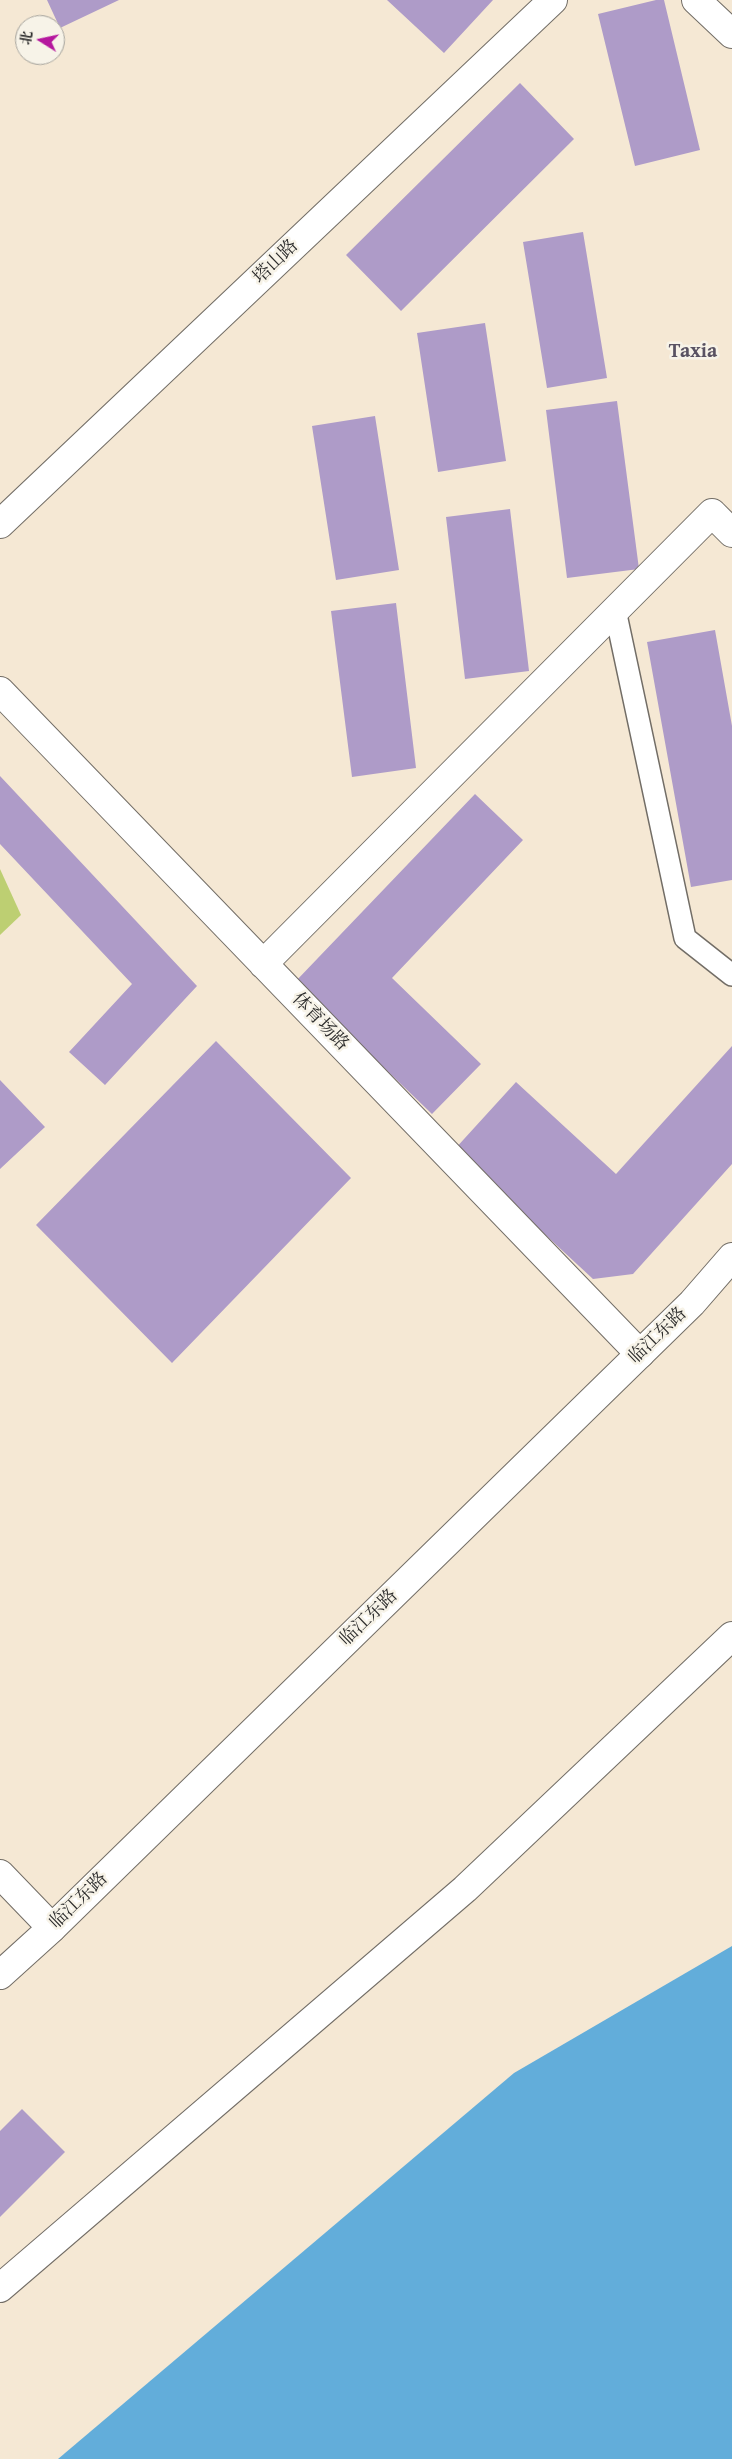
<!DOCTYPE html>
<html>
<head>
<meta charset="utf-8">
<style>
	body { margin:0 }
	#map { position:relative; width:732px; height:2459px; overflow:hidden; background:#f5e8d4; font-family:"Gentium Book Plus","Noto Serif SC",serif }
	canvas { display:block }
	.north { position:absolute; left:15px; top:15px; width:50px; height:50px; box-sizing:border-box; background:#f7f3e8; border:1px solid #a5a39c; border-radius:50%; rotate:280deg; font-size:14px; font-weight:700; line-height:20px; text-align:center; color:#2b2b2b }
	.north::after { content:''; display:block; margin:auto; width:18px; height:22px; background:#b5179e; clip-path:polygon(50% 0,100% 100%,50% 72%,0 100%) }
</style>
</head>
<body>
<div id="map">
<canvas width="732" height="2459"></canvas>
<div class="north">北</div>
</div>
<script>
const ctx = document.querySelector('canvas').getContext('2d');
ctx.lineJoin = 'round';
function fillPath(path, color) { ctx.fillStyle = color; ctx.fill(path, 'evenodd'); }
const shape = rows => new Path2D(rows.map(r => 'M' + r).join(''));
function strokePath(path, color, width, dash) { ctx.strokeStyle = color; ctx.lineWidth = width; ctx.lineCap = dash ? 'butt' : 'round'; ctx.setLineDash(dash || []); ctx.stroke(path); }
function drawText(font, color, halo, rows, align = 'center') {
  ctx.font = font + ' "Gentium Book Plus","Noto Serif SC",serif'; ctx.lineWidth = 5; ctx.setLineDash([]); ctx.textBaseline = 'middle'; ctx.strokeStyle = halo; ctx.fillStyle = color; for (const [text, x, y, turn = 0] of rows) {
    ctx.save(); ctx.translate(x, y); ctx.rotate((+turn || 0) * Math.PI / 180); ctx.textAlign = isNaN(turn) ? turn : align; if (halo) ctx.strokeText(text, 0, 0); ctx.fillText(text, 0, 0); ctx.restore();
  }
}
const green = shape([
	[0,869,21,915,0,935]
]);
const water = shape([
	[732,1946,732,2459,58,2459,514,2073]
]);
const building = shape([
	[47,0,119,0,60,28],
	[387,0,493,0,444,53],
	[656,0,664,0,700,150,635,166,598,14],
	[520,83,574,139,401,311,346,255],
	[583,232,607,378,547,388,523,242],
	[485,323,506,461,438,472,417,333],
	[617,401,639,569,567,578,546,410],
	[375,416,399,570,336,580,312,426],
	[510,509,529,671,465,679,446,517],
	[396,603,416,768,352,777,331,611],
	[715,630,732,726,732,880,691,887,647,642],
	[0,776,197,986,105,1085,69,1052,132,984,0,844],
	[475,794,523,840,392,978,481,1064,432,1114,295,982],
	[216,1041,351,1178,172,1363,36,1225],
	[732,1046,732,1164,633,1274,593,1279,454,1150,516,1082,616,1174],
	[0,1080,45,1127,0,1169],
	[22,2109,65,2152,0,2217,0,2131]
]);
const lane = shape([
	[615,610,685,938,732,975]
]);
const street = shape([
	[696,0,732,34],
	[0,524,553,0],
	[0,691,640,1354],
	[263,964,712,513,732,533],
	[0,1874,52,1928]
]);
const secondary = shape([
	[0,1975,52,1928,692,1303,732,1257]
]);
const primary = shape([
	[0,2288,465,1889,732,1636]
]);
const streetNames = [
	["塔山路",276,262,-44],
	["体育场路",320,1022,46],
	["临江东路",658,1336,-44],
	["临江东路",369,1618,-44],
	["临江东路",79,1901,-44]
];
const quarterNames = [
	["Taxia",693,352]
];
fillPath(green, '#bdcf72');
fillPath(water, '#62adda');
fillPath(building, '#ae9bc8');
strokePath(lane, '#726d66', 24);
strokePath(street, '#726d66', 30);
strokePath(secondary, '#726d66', 30);
strokePath(primary, '#726d66', 30);
strokePath(lane, '#fff', 21);
strokePath(street, '#fff', 28);
strokePath(secondary, '#fff', 28);
strokePath(primary, '#fff', 28);
drawText('18px', '#2b2b2b', '#f7f3e8', streetNames);
drawText('bold 20px', '#595262', '#f7f3e8', quarterNames);
</script>
</body>
</html>
